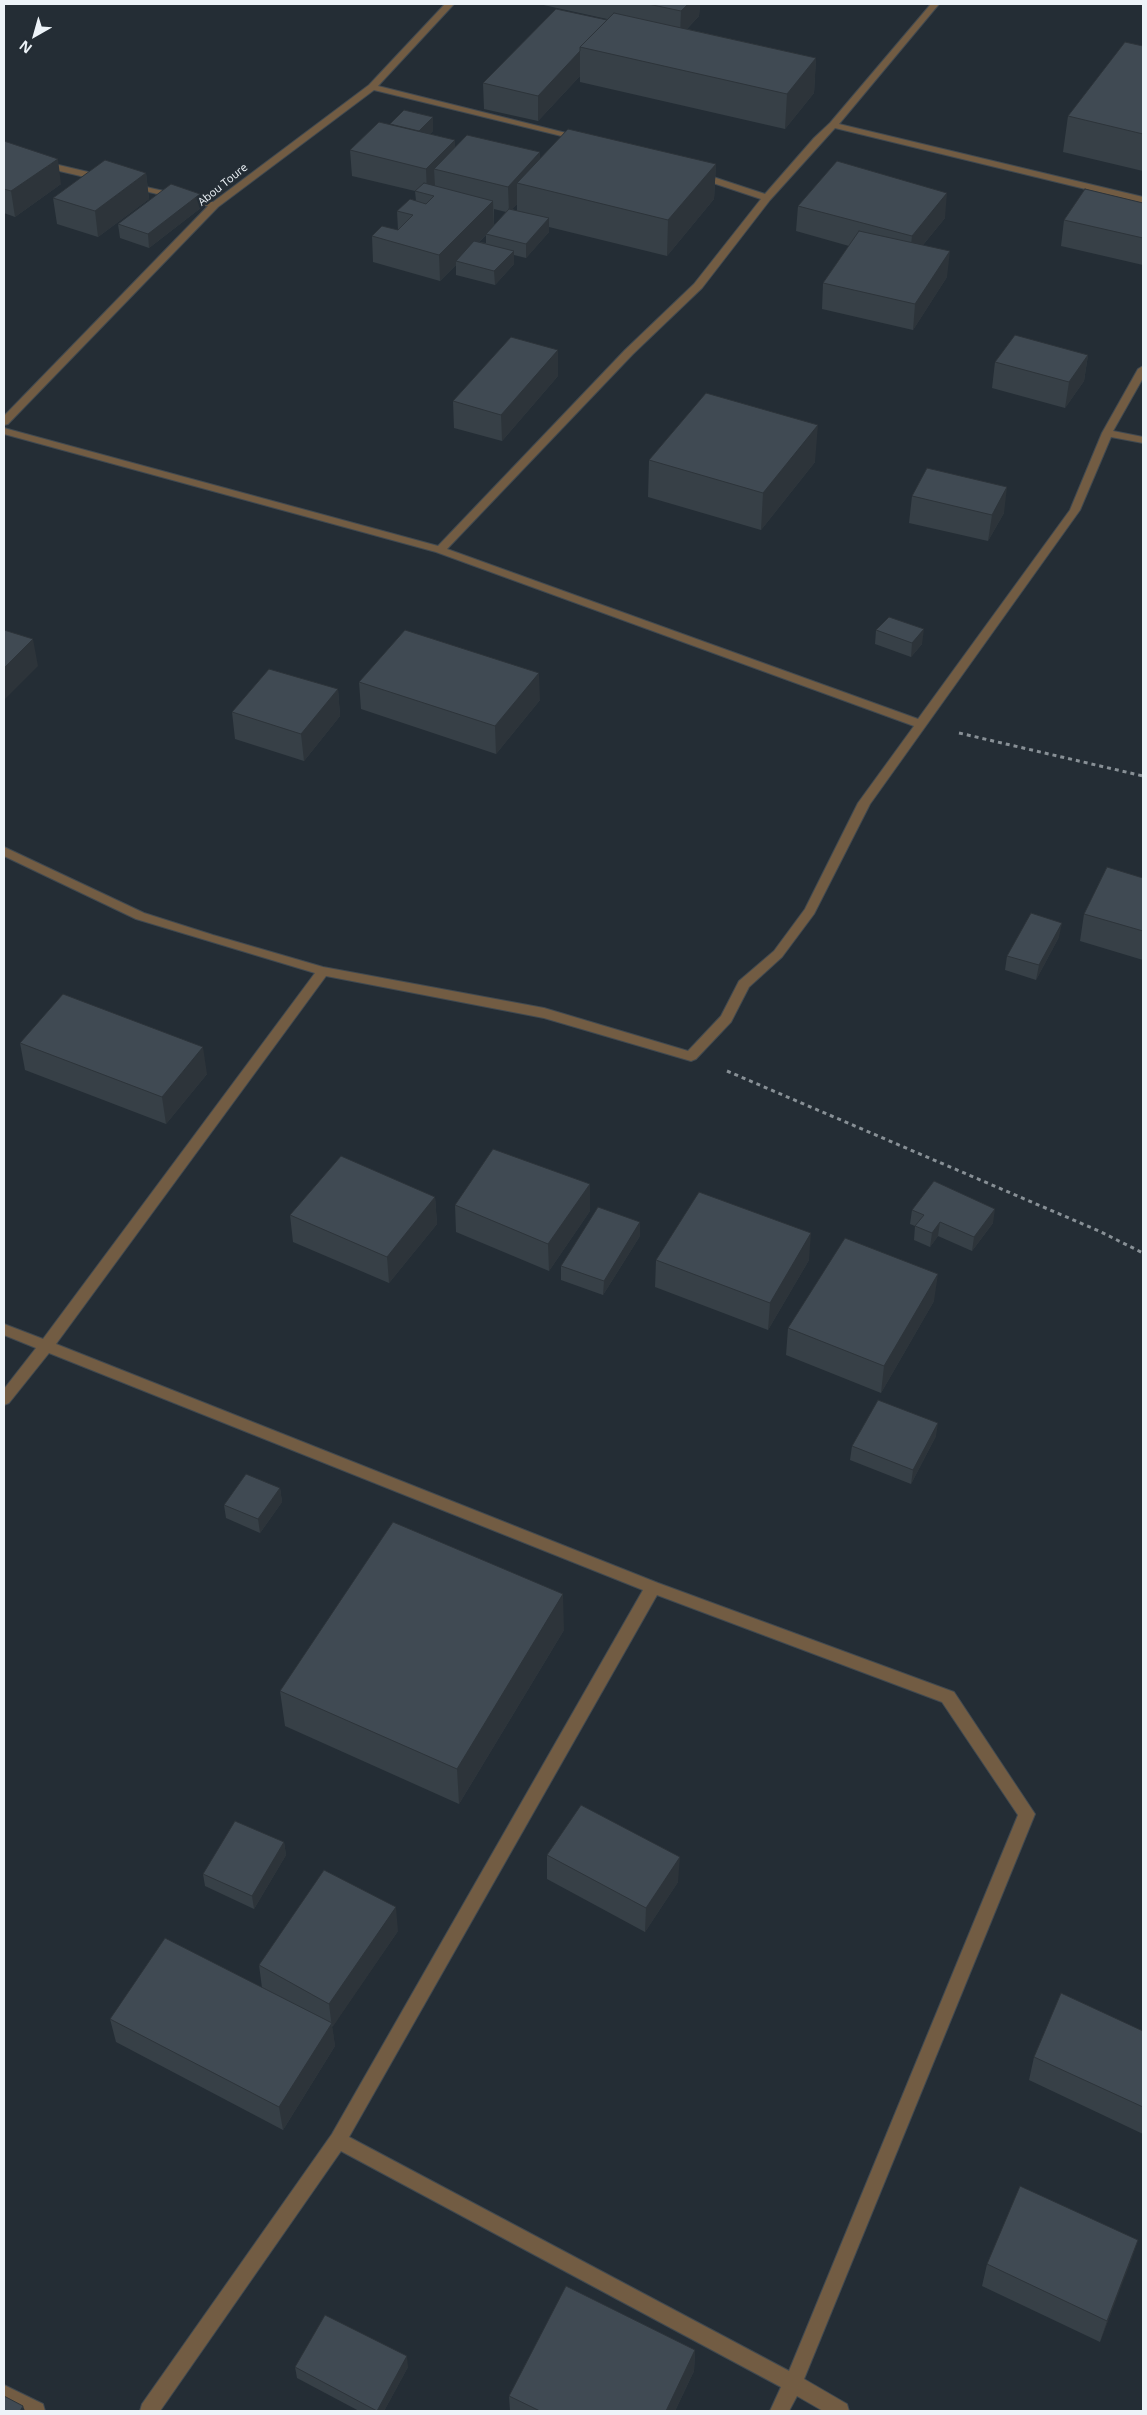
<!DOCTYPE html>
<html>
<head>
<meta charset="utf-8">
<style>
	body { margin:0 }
	#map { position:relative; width:1147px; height:2415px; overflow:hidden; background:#242d35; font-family:"Open Sans",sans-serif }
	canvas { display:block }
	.frame { position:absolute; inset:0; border:5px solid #edf3f8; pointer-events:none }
	.north { position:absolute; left:10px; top:10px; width:50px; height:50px; -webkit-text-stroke:4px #242d35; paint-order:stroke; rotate:218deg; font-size:14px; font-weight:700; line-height:20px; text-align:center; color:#edf3f8 }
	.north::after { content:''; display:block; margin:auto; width:18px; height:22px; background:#edf3f8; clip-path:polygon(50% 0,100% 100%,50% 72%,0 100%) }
</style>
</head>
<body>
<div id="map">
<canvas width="1147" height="2415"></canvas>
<div class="frame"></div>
<div class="north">N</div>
</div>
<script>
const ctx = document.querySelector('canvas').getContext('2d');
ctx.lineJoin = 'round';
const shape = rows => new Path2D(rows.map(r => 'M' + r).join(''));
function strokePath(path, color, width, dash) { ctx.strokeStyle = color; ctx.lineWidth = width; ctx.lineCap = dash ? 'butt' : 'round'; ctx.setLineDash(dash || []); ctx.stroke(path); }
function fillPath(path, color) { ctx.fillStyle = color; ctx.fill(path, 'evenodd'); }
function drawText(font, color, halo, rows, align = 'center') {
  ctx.font = font + ' "Open Sans",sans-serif'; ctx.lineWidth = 5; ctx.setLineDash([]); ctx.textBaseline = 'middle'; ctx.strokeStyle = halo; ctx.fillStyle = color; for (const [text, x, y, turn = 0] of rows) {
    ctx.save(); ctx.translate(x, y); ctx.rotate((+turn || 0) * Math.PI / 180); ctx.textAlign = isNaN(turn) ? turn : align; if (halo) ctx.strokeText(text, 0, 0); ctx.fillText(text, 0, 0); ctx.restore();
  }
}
const path = shape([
	[959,733,1143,776],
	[727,1071,1099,1231,1143,1253]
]);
const minor = shape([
	[445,4,454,4,378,86,582,137,582,141,374,90,218,207,8,424,4,425,4,416,208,206,128,187,128,183,213,202,369,85,445,4],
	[931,4,939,4,839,124,1143,197,1143,203,835,128,770,200,702,288,633,354,447,549,918,719,1070,510,1102,433,1138,369,1143,366,1143,378,1113,431,1143,437,1143,443,1111,437,1080,510,870,804,814,914,782,957,749,987,731,1022,696,1059,691,1061,544,1018,326,976,56,1344,658,1583,954,1692,1035,1814,804,2379,847,2404,849,2411,823,2411,797,2396,789,2411,770,2411,781,2387,341,2151,160,2411,140,2411,142,2404,332,2134,643,1590,49,1353,9,1403,4,1405,4,1389,36,1348,4,1335,4,1324,43,1339,315,973,136,919,4,856,4,847,144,913,213,935,323,967,544,1008,688,1051,721,1016,739,981,774,951,805,909,858,803,914,726,436,552,4,434,4,428,438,546,625,350,694,284,761,199,695,177,695,173,701,173,765,194,814,138,830,123,931,4],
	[657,1595,942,1702,1018,1815,789,2371,349,2137,657,1595],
	[4,152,105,176,107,178,102,181,4,158,4,152],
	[4,2385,43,2404,45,2411,17,2411,4,2404,4,2385]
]);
const wall = shape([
	[539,4,700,4,699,16,687,29,816,58,814,93,785,129,580,82,580,76,538,121,484,109,483,83,607,19],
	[1143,46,1143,171,1063,152,1068,116],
	[390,124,433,131,430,134,455,140,455,148,540,159,716,164,714,199,667,256,549,227,549,232,526,258,514,255,514,264,495,285,456,275,456,265,440,281,373,262,372,236,398,230,397,211,416,201,415,191,352,176,350,150],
	[517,204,517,211,512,209],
	[494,209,506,212,494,225],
	[486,235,486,243,479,242],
	[4,141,61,184,15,217,4,213],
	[146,173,149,199,98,237,57,224,53,198],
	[1143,203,1143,265,1061,246,1064,220],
	[798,206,945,218,923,245,947,277,913,330,822,309,823,283,849,246,796,231],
	[202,207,149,248,120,238,118,224],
	[1088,355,1084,381,1065,408,992,388,995,362],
	[558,376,502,441,454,428,453,401],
	[649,460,815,462,761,530,648,497],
	[912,496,1004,513,988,541,909,523],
	[876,630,922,644,911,657,875,644],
	[359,682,540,700,496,754,361,709],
	[338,689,340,716,304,761,235,739,232,712],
	[1143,878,1143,960,1080,941,1084,914],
	[1059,937,1036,980,1005,970,1007,956],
	[20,1043,207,1074,166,1124,25,1070],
	[590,1184,590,1211,549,1271,456,1232,455,1205],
	[435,1197,437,1224,389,1283,293,1242,290,1215],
	[912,1210,993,1223,972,1251,938,1236,930,1247,914,1240,915,1226,910,1224],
	[640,1236,603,1295,561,1280,561,1266],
	[656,1260,809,1260,768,1330,655,1287],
	[934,1301,881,1393,786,1355,788,1328],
	[936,1436,911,1484,850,1460,852,1446],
	[280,1488,282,1502,260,1533,226,1518,224,1505],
	[564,1630,459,1804,285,1726,280,1691],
	[284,1842,286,1855,254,1909,205,1886,203,1874],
	[547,1855,678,1882,645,1932,547,1879],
	[398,1931,332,2027,335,2046,283,2130,116,2042,110,2019,262,1988,259,1965],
	[1143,2031,1143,2134,1029,2080,1034,2057],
	[1138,2240,1100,2342,982,2286,987,2264],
	[695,2350,694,2371,675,2411,510,2411,509,2396],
	[295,2367,408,2367,384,2411,359,2411,297,2378]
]);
const shadedWall = shape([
	[688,4,700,4,699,16,680,36,681,11],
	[580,51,580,76,538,121,538,96],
	[816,58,814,93,785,129,787,94],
	[433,117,433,131,414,151,413,137],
	[455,140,455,165,434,169,435,186,427,194,426,169],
	[540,152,540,178,517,183,517,204,509,213,508,187],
	[58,159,61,184,15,217,11,191],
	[716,164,714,199,667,256,668,220],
	[146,173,149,199,98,237,95,211],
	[947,193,945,218,909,262,912,236],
	[200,194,202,207,149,248,148,234],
	[493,201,494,227,458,262,456,261,456,265,440,281,439,255],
	[549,218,549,232,526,258,526,244],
	[514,251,514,264,495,285,494,271],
	[950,251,947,277,913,330,915,304],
	[558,350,558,376,502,441,501,415],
	[1088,355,1084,381,1065,408,1069,382],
	[818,425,815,462,761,530,763,493],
	[1007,487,1004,513,988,541,992,515],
	[924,629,922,644,911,657,912,643],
	[33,639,38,666,4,700,4,668],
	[539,673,540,700,496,754,495,726],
	[338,689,340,716,304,761,301,734],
	[1062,923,1059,937,1036,980,1039,965],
	[203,1047,207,1074,166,1124,162,1097],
	[590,1184,590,1211,549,1271,548,1244],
	[435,1197,437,1224,389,1283,387,1257],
	[995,1209,993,1223,972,1251,974,1237],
	[640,1222,640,1236,603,1295,604,1281],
	[940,1222,938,1236,930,1247,932,1233],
	[811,1233,809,1260,768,1330,770,1303],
	[938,1274,934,1301,881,1393,884,1366],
	[938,1423,936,1436,911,1484,913,1470],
	[280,1488,282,1502,260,1533,258,1519],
	[563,1594,564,1630,459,1804,457,1769],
	[284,1842,286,1855,254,1909,252,1896],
	[680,1857,678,1882,645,1932,646,1908],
	[396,1907,398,1931,332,2028,329,2004],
	[332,2023,335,2046,283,2130,279,2107],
	[1138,2240,1131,2261,1100,2342,1107,2321],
	[695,2350,694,2371,675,2411,666,2411],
	[407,2356,408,2367,384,2411,377,2411],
	[23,2406,25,2411,20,2411]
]);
const building = shape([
	[648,4,688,4,681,11,648,4],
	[556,9,607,20,580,47,580,51,538,96,483,83,556,9],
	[614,13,816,58,787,94,580,47,614,13],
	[1125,42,1143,46,1143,134,1068,116,1125,42],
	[404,110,433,117,419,131,390,124,404,110],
	[379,122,455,140,426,169,350,150,379,122],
	[568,129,716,164,668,220,517,183,568,129],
	[467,135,540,152,508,187,434,169,467,135],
	[4,141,58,159,11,191,4,189,4,141],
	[105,160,146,173,95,211,53,198,105,160],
	[837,161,947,193,912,236,798,206,837,161],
	[424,183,493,201,439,255,372,236,382,226,398,230,413,215,397,211,410,199,426,204,434,196,415,191,424,183],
	[171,184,200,194,148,234,118,224,171,184],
	[1085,189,1143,203,1143,238,1064,220,1085,189],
	[509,209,549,218,526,244,486,234,509,209],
	[859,231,950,251,915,304,823,283,859,231],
	[474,241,514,251,494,271,456,261,474,241],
	[1015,335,1088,355,1069,382,995,362,1015,335],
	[511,337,558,350,501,415,453,401,511,337],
	[706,393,818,425,763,493,649,460,706,393],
	[927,468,1007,487,992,515,912,496,927,468],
	[889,617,924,629,912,643,876,630,889,617],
	[4,630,33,639,4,668,4,630],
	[405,630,539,673,495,726,359,682,405,630],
	[269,669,338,689,301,734,232,712,269,669],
	[1107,867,1143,878,1143,931,1084,914,1107,867],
	[1031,913,1062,923,1039,965,1007,956,1031,913],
	[63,994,203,1047,162,1097,20,1043,63,994],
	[493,1149,590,1184,548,1244,455,1205,493,1149],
	[341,1156,435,1197,387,1257,290,1215,341,1156],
	[934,1181,995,1209,974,1237,940,1222,932,1233,915,1226,924,1215,912,1210,934,1181],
	[699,1192,811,1233,770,1303,656,1260,699,1192],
	[598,1207,640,1222,604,1281,561,1266,598,1207],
	[845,1238,938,1274,884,1366,788,1328,845,1238],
	[878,1400,938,1423,913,1470,852,1446,878,1400],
	[246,1474,280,1488,258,1519,224,1505,246,1474],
	[393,1522,563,1594,457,1769,280,1691,393,1522],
	[581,1805,680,1857,646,1908,547,1855,581,1805],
	[235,1821,284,1842,252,1896,203,1874,235,1821],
	[324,1870,396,1907,329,2004,259,1965,324,1870],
	[165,1938,332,2023,279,2107,110,2019,165,1938],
	[1061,1993,1143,2031,1143,2107,1034,2057,1061,1993],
	[1020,2186,1138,2240,1107,2321,987,2264,1020,2186],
	[566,2286,695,2350,666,2411,540,2411,509,2396,566,2286],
	[325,2315,407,2356,377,2411,295,2367,325,2315],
	[4,2396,23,2406,20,2411,4,2411,4,2396]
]);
const farStreetnames = [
	["Abou Toure",223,185,-39]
];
strokePath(minor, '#404950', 2);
strokePath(path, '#889096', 3, [4, 4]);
fillPath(minor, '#725c43');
fillPath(wall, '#374047');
fillPath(shadedWall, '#2d343a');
fillPath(building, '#404a53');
strokePath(building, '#2d343a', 1);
drawText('11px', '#edf3f8', '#242d35', farStreetnames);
</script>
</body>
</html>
